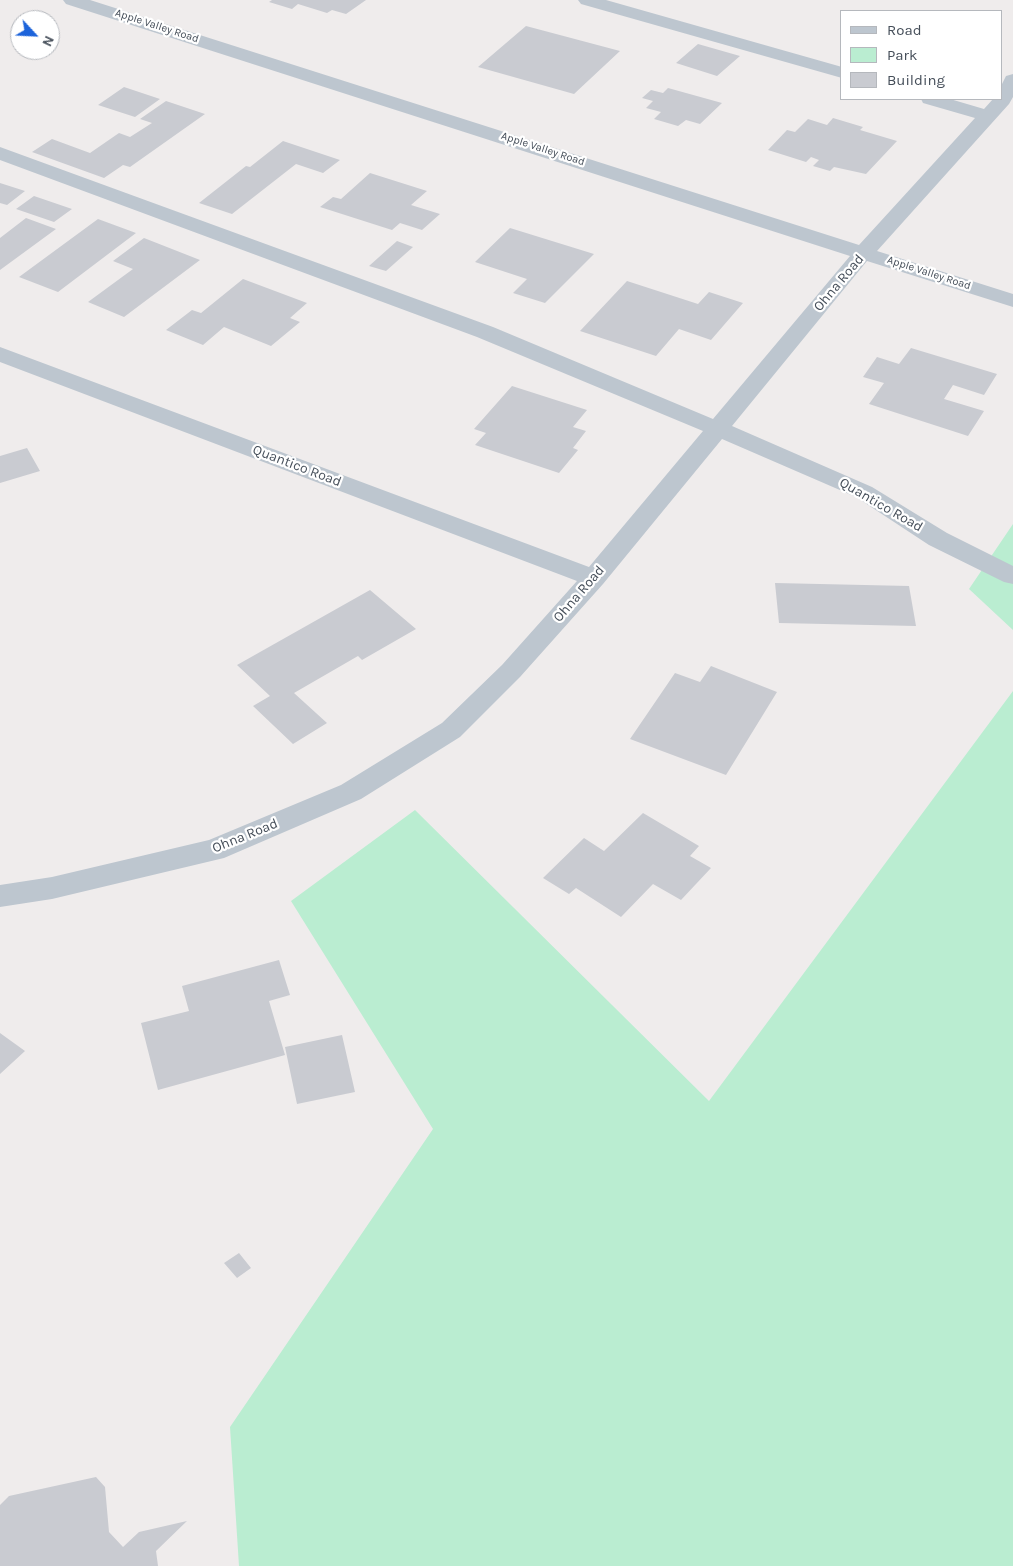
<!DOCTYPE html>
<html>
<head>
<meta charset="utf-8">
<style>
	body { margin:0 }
	#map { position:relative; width:1013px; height:1566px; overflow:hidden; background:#efecec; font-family:Karla,sans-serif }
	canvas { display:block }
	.legend { position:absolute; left:840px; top:10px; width:162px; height:90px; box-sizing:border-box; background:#fff; border:1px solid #b5b8bd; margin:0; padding:6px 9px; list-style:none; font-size:15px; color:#454e59 }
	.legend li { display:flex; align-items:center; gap:10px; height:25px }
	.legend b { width:25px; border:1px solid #b5b8bd }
	.north { position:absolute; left:10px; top:10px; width:50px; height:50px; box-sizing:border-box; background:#fff; border:1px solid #b5b8bd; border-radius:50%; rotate:115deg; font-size:14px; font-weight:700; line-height:20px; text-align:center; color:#454e59 }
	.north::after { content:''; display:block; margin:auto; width:18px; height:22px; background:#1c63da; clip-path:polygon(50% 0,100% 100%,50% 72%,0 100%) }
</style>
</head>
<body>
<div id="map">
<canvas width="1013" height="1566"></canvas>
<ul class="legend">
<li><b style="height:6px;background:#bdc6cf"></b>Road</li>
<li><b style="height:14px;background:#baedd1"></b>Park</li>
<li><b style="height:14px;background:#c9cbd1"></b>Building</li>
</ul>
<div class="north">N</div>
</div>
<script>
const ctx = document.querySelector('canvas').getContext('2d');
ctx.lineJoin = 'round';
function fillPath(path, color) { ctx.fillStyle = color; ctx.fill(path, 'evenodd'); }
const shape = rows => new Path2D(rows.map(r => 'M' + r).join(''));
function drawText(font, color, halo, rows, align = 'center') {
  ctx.font = font + ' Karla,sans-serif'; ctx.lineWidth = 4.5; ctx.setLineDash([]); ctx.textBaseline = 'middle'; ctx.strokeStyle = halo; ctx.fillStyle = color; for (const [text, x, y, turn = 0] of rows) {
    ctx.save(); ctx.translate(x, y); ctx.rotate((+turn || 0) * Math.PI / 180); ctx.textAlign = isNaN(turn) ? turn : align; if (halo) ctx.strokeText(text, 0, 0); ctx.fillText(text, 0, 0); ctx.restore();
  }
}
const green = shape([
	[1013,524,1013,630,969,589],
	[1013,691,1013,1566,239,1566,230,1427,433,1129,291,901,415,810,709,1101]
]);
const building = shape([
	[272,0,366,0,346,14,332,10,327,13,298,4,292,9,269,2],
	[526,26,620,51,574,94,478,67],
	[698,44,740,56,717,76,676,63],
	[124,87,160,99,135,117,98,105],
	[668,88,722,103,700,124,686,120,678,126,654,119,661,112,646,108,653,101,642,98,651,90,663,93],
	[166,101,205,114,130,167,123,165,104,178,32,152,52,139,90,153,119,133,130,137,152,123,140,119],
	[833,118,863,127,860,130,897,141,866,174,834,167,830,171,813,166,819,160,811,157,806,162,768,150,787,130,795,132,808,119,827,125],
	[283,141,340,160,323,173,296,164,232,214,199,203,246,166,250,167],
	[370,173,427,191,411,205,440,214,422,230,400,223,392,230,320,207,333,197,341,199],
	[0,183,25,191,7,205,0,203],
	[34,196,72,209,54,222,16,209],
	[26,218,56,229,0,270,0,238],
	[98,219,136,233,58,292,19,277],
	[510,228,594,254,545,303,513,293,527,279,475,262],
	[144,238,200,260,124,317,88,302,133,269,113,261],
	[397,241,413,247,386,271,369,266],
	[243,279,307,303,290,318,300,322,271,346,224,327,203,345,166,330,192,310,201,313],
	[627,281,698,304,709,292,743,303,711,340,679,329,656,356,580,331],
	[911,348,997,374,984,395,953,385,944,399,984,411,968,436,869,404,884,383,863,377,877,357,899,364],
	[512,386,587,410,573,427,586,431,573,448,578,450,559,473,475,445,486,433,474,429],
	[27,448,40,471,0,483,0,456],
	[775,583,909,586,916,626,779,623],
	[370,590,416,629,362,660,358,656,294,693,327,723,293,744,253,706,270,696,237,665],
	[711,666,777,692,726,775,630,739,675,673,700,682],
	[643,813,699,846,690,856,711,868,681,900,653,884,621,917,576,888,569,894,543,878,584,838,604,851],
	[279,960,290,995,269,1001,285,1055,158,1090,141,1023,189,1011,182,986],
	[0,1033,25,1051,0,1074],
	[342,1035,355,1092,297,1104,285,1047],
	[239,1253,251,1268,237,1278,224,1263],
	[96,1477,105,1487,109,1532,123,1547,139,1532,187,1521,156,1551,158,1566,0,1566,0,1505,9,1496]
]);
const minor = shape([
	[63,0,90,0,859,245,975,118,923,103,921,99,950,99,984,109,993,99,1002,99,1002,84,1006,76,1013,74,1013,97,1009,104,877,251,1013,294,1013,307,867,261,732,426,872,487,947,533,1013,566,1013,584,1004,582,929,545,856,497,722,439,603,584,520,677,460,737,361,799,224,858,52,899,0,907,0,885,52,877,209,840,341,785,442,723,502,665,577,581,0,362,0,347,589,567,703,431,477,337,0,160,0,147,493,327,713,419,850,256,66,4,63,0],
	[578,0,606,0,842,67,842,78,581,4,578,0]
]);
const farStreetnames = [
	["Apple Valley Road",157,26,18],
	["Apple Valley Road",543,149,18],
	["Apple Valley Road",929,273,18]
];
const streetNames = [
	["Ohna Road",839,283,-50],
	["Quantico Road",297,466,21],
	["Quantico Road",881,505,30],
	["Ohna Road",579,594,-49],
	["Ohna Road",245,836,-22]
];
fillPath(green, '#baedd1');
fillPath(building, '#c9cbd1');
fillPath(minor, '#bdc6cf');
drawText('11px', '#454e59', '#fff', farStreetnames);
drawText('14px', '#454e59', '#fff', streetNames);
</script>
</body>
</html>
